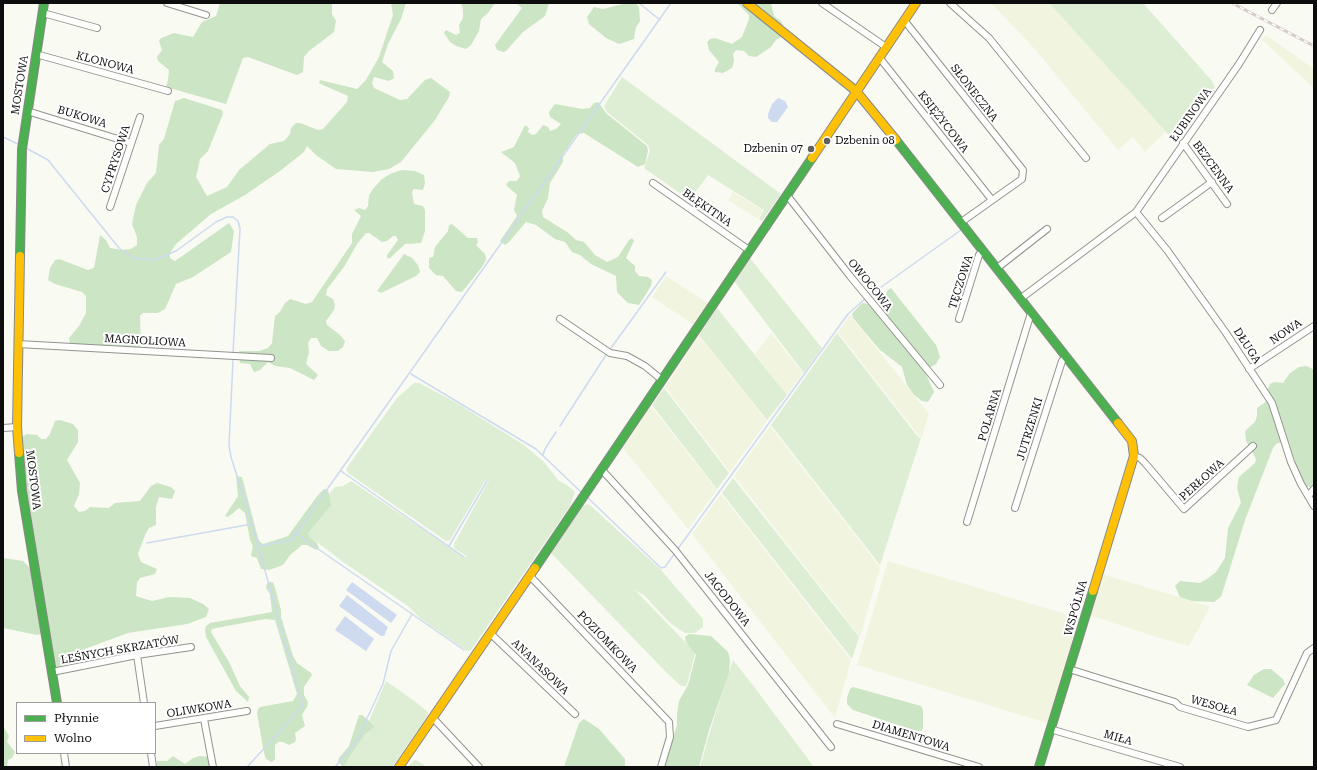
<!DOCTYPE html>
<html>
<head>
<meta charset="utf-8">
<style>
	body { margin:0 }
	#map { position:relative; width:1317px; height:770px; overflow:hidden; background:#f9faf2; font-family:"Roboto Serif",serif }
	canvas { display:block }
	.frame { position:absolute; inset:0; border:4px solid #0d0d0d; pointer-events:none }
	.legend { position:absolute; left:16px; top:702px; width:140px; height:52px; box-sizing:border-box; background:#fff; border:1px solid #9e9e9e; margin:0; padding:5px 7px; list-style:none; font-size:12px; color:#0d0d0d }
	.legend li { display:flex; align-items:center; gap:8px; height:20px }
	.legend b { width:20px; border:1px solid #9e9e9e }
</style>
</head>
<body>
<div id="map">
<canvas width="1317" height="770"></canvas>
<div class="frame"></div>
<ul class="legend">
<li><b style="height:5px;background:#4caf50"></b>Płynnie</li>
<li><b style="height:5px;background:#ffc107"></b>Wolno</li>
</ul>
</div>
<script>
const ctx = document.querySelector('canvas').getContext('2d');
ctx.lineJoin = 'round';
function fillPath(path, color) { ctx.fillStyle = color; ctx.fill(path, 'evenodd'); }
const shape = rows => new Path2D(rows.map(r => 'M' + r).join(''));
function strokePath(path, color, width, dash) { ctx.strokeStyle = color; ctx.lineWidth = width; ctx.lineCap = dash ? 'butt' : 'round'; ctx.setLineDash(dash || []); ctx.stroke(path); }
function drawText(font, color, halo, rows, align = 'center') {
  ctx.font = font + ' "Roboto Serif",serif'; ctx.lineWidth = 4; ctx.setLineDash([]); ctx.textBaseline = 'middle'; ctx.strokeStyle = halo; ctx.fillStyle = color; for (const [text, x, y, turn = 0] of rows) {
    ctx.save(); ctx.translate(x, y); ctx.rotate((+turn || 0) * Math.PI / 180); ctx.textAlign = isNaN(turn) ? turn : align; if (halo) ctx.strokeText(text, 0, 0); ctx.fillText(text, 0, 0); ctx.restore();
  }
}
const farmland = shape([
	[991,3,1049,3,1166,132,1145,152,1133,137,1118,150,1033,47],
	[1266,35,1314,69,1314,88,1262,40],
	[733,192,763,210,758,219,728,200],
	[666,276,708,303,693,324,652,297],
	[850,315,929,414,922,437,919,436,838,332],
	[771,333,803,373,787,395,755,354],
	[699,336,767,421,730,472,665,387],
	[651,406,717,490,688,529,623,448],
	[770,426,880,567,860,637,734,476],
	[721,494,851,660,835,718,692,534],
	[888,561,1079,618,1047,723,857,665],
	[1101,574,1180,597,1210,607,1189,646,1156,637,1089,615]
]);
const green = shape([
	[1049,3,1143,3,1212,81,1215,87,1189,123,1179,132,1168,134],
	[622,77,781,194,762,221,759,219,764,210,708,175,691,198,687,198,644,168,650,151,648,145,607,112,604,106],
	[749,257,822,348,804,373,734,281],
	[717,308,787,395,767,420,699,335],
	[837,333,918,437,921,438,880,565,771,425],
	[414,383,419,383,455,402,524,445,544,462,559,481,567,485,575,492,570,506,471,650,467,651,420,618,408,606,343,562,309,536,308,533,329,494,335,487,343,486,351,481,466,558,466,556,454,548,454,544,489,480,485,481,450,540,446,541,348,473,346,469,397,398],
	[664,388,729,473,717,489,652,405],
	[733,478,859,637,852,659,722,493],
	[587,504,591,506,661,570,703,619,703,627,695,633,685,633,669,622,644,595,635,590,694,651,695,654,687,684,685,686,681,686,665,671,551,553,583,506],
	[733,660,752,684,814,767,700,767,710,731],
	[386,681,413,700,428,712,428,715,392,767,343,767,365,734,374,724,369,721],
	[415,760,418,761,427,767,407,767]
]);
const forest = shape([
	[220,3,332,3,332,14,336,21,334,32,309,51,304,57,303,72,297,75,248,57,243,58,226,104,166,87,168,80,169,70,158,61,157,57,162,50,159,41,161,38,174,33,193,37,202,22,216,16],
	[391,3,406,3,401,19,388,44,382,62,393,71,394,78,389,81,374,77,372,83,374,88,400,100,407,99,425,80,431,78,450,92,449,97,435,120,401,162,389,169,373,172,336,169,316,155,307,146,304,152,280,171,245,195,211,214,176,244,170,253,170,258,175,261,229,223,234,231,231,252,193,277,176,284,165,309,158,313,143,313,140,316,141,345,138,348,70,344,69,338,79,326,86,313,86,296,82,292,55,284,48,280,50,268,55,260,59,259,88,270,94,268,100,235,106,240,110,248,122,250,131,249,137,245,137,237,132,224,136,205,147,183,156,173,159,145,164,139,175,101,184,98,222,110,223,114,208,151,200,159,196,177,207,196,227,187,239,170,270,144,284,141,290,134,291,128,296,123,300,123,318,130,323,129,347,102,348,96,323,85,319,83,320,80,357,89,366,80,379,57,393,15],
	[461,3,495,3,488,13,481,19,479,31,471,45,466,49,456,46,450,42,444,33,446,30,456,35,460,33,459,25,463,18,463,10],
	[509,3,549,3,545,16,523,32,506,51,503,52,497,50,495,45,522,8,517,4],
	[627,3,635,3,639,7,640,21,636,27,634,39,619,44,606,38,589,24,587,17,594,7,603,9],
	[737,3,771,3,774,16,781,21,786,32,783,36,776,40,771,47,756,57,749,56,744,51,736,50,733,54,734,61,732,68,723,73,715,72,715,69,719,62,709,50,707,42,710,39,715,38,732,44,742,37,749,19,749,15],
	[598,102,607,114,647,146,648,151,645,164,638,167,584,133,577,134,563,154,563,162,550,183,548,198,542,211,543,217,567,232,576,240,584,242,595,255,607,262,618,257,629,240,632,238,634,241,626,258,635,266,635,271,639,276,648,277,652,280,651,286,639,305,628,303,617,292,616,276,591,264,580,255,572,252,565,242,555,239,536,225,526,222,510,241,505,245,500,241,517,216,514,210,517,195,506,185,509,181,517,181,520,176,515,163,501,152,514,147,525,125,529,128,528,132,532,135,536,134,543,125,548,127,550,131,556,129,561,124,550,117,549,112,555,104,582,109,590,108,594,103],
	[402,170,415,171,424,175,425,183,423,190,414,189,412,192,414,204,423,206,425,210,425,231,421,243,405,244,390,258,387,258,387,255,398,240,396,236,393,236,387,241,382,242,369,233,366,233,357,244,344,267,327,289,326,295,333,299,335,305,334,310,326,321,327,325,340,335,345,341,343,347,338,351,329,351,321,346,317,338,311,338,308,343,309,352,306,364,318,375,314,380,290,368,275,366,268,362,260,370,254,372,250,364,240,363,239,351,259,351,268,348,272,343,275,316,280,312,285,303,290,299,306,304,312,302,352,243,352,234,361,216,354,210,359,208,365,210,368,206,369,195,373,189,382,179,392,173],
	[452,224,468,238,477,238,478,242,476,245,485,254,486,260,482,267,462,292,456,291,443,276,436,275,429,268,429,258,433,257,435,247,448,231,449,225],
	[404,254,412,258,418,265,420,272,416,276,381,293,377,291],
	[891,288,936,345,940,357,936,364,929,368,926,374,934,392,928,402,922,401,914,395,907,385,902,367,879,349,853,318,852,314,862,303,868,304,877,314,882,314,885,307,885,297,887,291],
	[1307,366,1314,370,1314,485,1310,487,1305,486,1302,482,1277,407,1267,391,1270,384,1274,382,1283,383,1290,373,1299,367],
	[1267,401,1282,442,1276,444,1273,448,1245,520,1221,597,1214,602,1192,601,1180,597,1175,586,1180,581,1200,583,1207,579,1216,572,1225,558,1228,528,1241,503,1237,488,1239,477,1255,463,1256,459,1246,441,1245,431,1255,422,1257,416,1257,408],
	[59,420,73,424,78,430,78,442,67,460,80,483,79,494,74,506,79,512,85,511,90,507,109,508,115,503,140,501,151,486,157,483,171,487,175,491,172,499,159,497,156,507,156,525,149,528,145,535,138,554,141,562,157,569,155,574,140,578,137,582,136,596,152,601,169,597,190,598,203,604,209,609,206,617,187,624,128,633,71,654,65,663,56,669,26,491,22,437,27,434,37,435,41,439,46,439,50,434,55,421],
	[236,476,242,477,258,538,260,542,263,544,288,536,318,495,324,489,328,490,331,505,308,533,309,536,317,543,319,548,316,550,307,545,302,545,290,555,283,565,269,570,261,569,257,558,251,556,253,546,250,540,245,513,239,508,228,517,225,516,238,496],
	[3,558,23,561,30,568,41,634,37,635,3,628],
	[270,582,273,582,275,588,281,610,281,617,293,656,297,663,311,673,312,675,304,687,304,695,308,702,307,707,302,715,305,726,295,733,296,740,295,742,289,745,283,742,278,742,275,745,275,759,272,762,266,759,264,753,257,713,258,709,260,707,293,701,297,694,275,620,265,619,216,628,212,629,211,632,229,662,240,686,249,697,248,702,236,691,206,637,205,629,206,626,210,623,272,612,270,594,266,588,267,583],
	[689,634,711,636,728,652,730,660,729,673,709,730,699,767,665,767,677,725,677,714,679,701,688,685,696,655,686,642,685,637],
	[1264,669,1271,669,1283,679,1285,684,1273,698,1247,685,1254,675],
	[853,687,921,706,923,710,923,728,921,731,916,731,853,710,847,704,847,698,850,689],
	[359,715,362,715,374,725,374,727,365,734,343,767,338,761,339,758,349,746],
	[584,719,599,729,625,759,625,767,564,767,579,723],
	[3,726,9,736,7,742,15,752,12,758,8,760,7,767,3,767],
	[173,756,185,764,193,758,200,756,208,757,211,767,157,767,157,761,167,761]
]);
const water = shape([
	[778,98,785,101,788,107,777,122,772,122,768,118,768,114,772,104],
	[352,582,397,615,391,623,346,590],
	[347,595,388,627,384,636,381,636,339,606],
	[345,616,374,639,366,651,335,630]
]);
const stream = shape([
	[639,3,660,20],
	[3,137,18,144],
	[26,148,48,160,119,248,133,258,154,260,176,251,216,222,227,217,233,217,238,221,240,229,233,353],
	[870,295,961,230],
	[611,348,666,272],
	[233,360,229,445,231,457,252,524,303,706,247,767],
	[411,374,536,449,581,492],
	[560,426,606,355],
	[543,455,545,449,556,432],
	[341,471,464,557],
	[588,498,661,568,665,567,675,553],
	[295,533,464,650],
	[147,543,252,524],
	[258,546,288,541,292,539,671,3],
	[449,546,487,481],
	[677,550,848,314,866,298],
	[335,767,356,742,383,684,391,651,412,614]
]);
const street = shape([
	[167,3,206,15],
	[822,3,886,47],
	[950,3,989,38,1086,158],
	[1272,10,1277,3],
	[43,13,97,28],
	[904,20,1023,170,1022,179,960,223],
	[36,54,168,91],
	[879,57,992,200],
	[27,111,131,143],
	[1183,143,1227,204],
	[653,183,749,250],
	[786,196,790,199,850,276,940,385],
	[110,207,140,117],
	[1136,212,1167,250,1226,333,1272,403,1291,462,1301,484,1314,506],
	[1162,218,1212,182],
	[996,269,1047,229],
	[1020,299,1136,212,1239,64,1260,30],
	[560,319,610,353,627,356,645,366,662,380],
	[959,319,979,255,982,251],
	[18,344,271,358],
	[1249,369,1314,326],
	[3,428,17,427],
	[1134,456,1140,458,1145,463,1184,509,1253,446],
	[602,470,675,550,831,747],
	[1308,496,1314,489],
	[1015,508,1062,361,1065,358],
	[967,522,1031,313],
	[530,576,669,722,670,737,661,767],
	[490,633,575,714],
	[137,655,144,703],
	[1069,669,1175,702,1180,707,1248,727,1276,720,1307,653,1314,648],
	[52,672,137,655,191,647],
	[433,718,479,767],
	[204,719,213,767],
	[837,724,979,767],
	[155,726,247,711],
	[1050,729,1180,767],
	[64,753,66,767],
	[151,753,153,767]
]);
const fast = shape([
	[896,140,1118,423],
	[20,256,22,149,44,3],
	[19,453,22,491,57,703],
	[535,568,812,158],
	[1039,767,1093,591]
]);
const slow = shape([
	[747,3,856,91,896,140],
	[812,158,916,3],
	[19,453,17,427,20,256],
	[1093,591,1134,456,1132,441,1118,423],
	[399,767,535,568]
]);
const rail = shape([
	[1232,3,1314,46]
]);
const markers = [
	[827,141,4,"#60605d"],
	[811,149,4,"#60605d"]
];
const streetNames = [
	["KLONOWA",105,63,15],
	["MOSTOWA",20,85,-81],
	["SŁONECZNA",974,93,52],
	["ŁUBINOWA",1191,115,-55],
	["BUKOWA",82,117,17],
	["KSIĘŻYCOWA",943,122,52],
	["CYPRYSOWA",116,159,-72],
	["BEZCENNA",1213,167,54],
	["BŁĘKITNA",707,208,35],
	["TĘCZOWA",961,282,-72],
	["OWOCOWA",870,285,51],
	["NOWA",1286,332,-34],
	["MAGNOLIOWA",145,341,3],
	["DŁUGA",1247,346,57],
	["POLARNA",990,415,-73],
	["JUTRZENKI",1030,429,-73],
	["MOSTOWA",33,480,83],
	["PERŁOWA",1202,480,-42],
	["JAGODOWA",727,599,52],
	["WSPÓLNA",1076,608,-74],
	["POZIOMKOWA",607,642,46],
	["LEŚNYCH SKRZATÓW",120,650,-10],
	["ANANASOWA",540,667,44],
	["WESOŁA",1214,706,16],
	["OLIWKOWA",199,709,-9],
	["DIAMENTOWA",911,736,17],
	["MIŁA",1118,738,16]
];
const poiNames = [
	["Dzbenin 08",835,141],
	["Dzbenin 07",803,149,"right"]
];
fillPath(farmland, '#f1f5e0');
fillPath(green, '#deeed5');
fillPath(forest, '#cce5c4');
fillPath(water, '#cddaf0');
strokePath(stream, '#cddaf0', 1.5);
strokePath(street, '#939490', 8);
strokePath(fast, '#8a8a87', 10);
strokePath(slow, '#8a8a87', 10);
strokePath(street, '#fefefd', 6);
strokePath(fast, '#4caf50', 8);
strokePath(slow, '#ffc107', 8);
strokePath(rail, '#d4cac6', 3);
strokePath(rail, '#fff', 1.5, [4.5]);
for (const [x, y, r, color] of markers) { const dot = new Path2D(); dot.arc(x, y, r, 0, 2 * Math.PI); ctx.fillStyle = color; ctx.fill(dot); strokePath(dot, '#fff', 1.5); }
drawText('11px', '#0d0d0d', '#fff', streetNames);
drawText('11px', '#0d0d0d', '#fff', poiNames, 'left');
</script>
</body>
</html>
